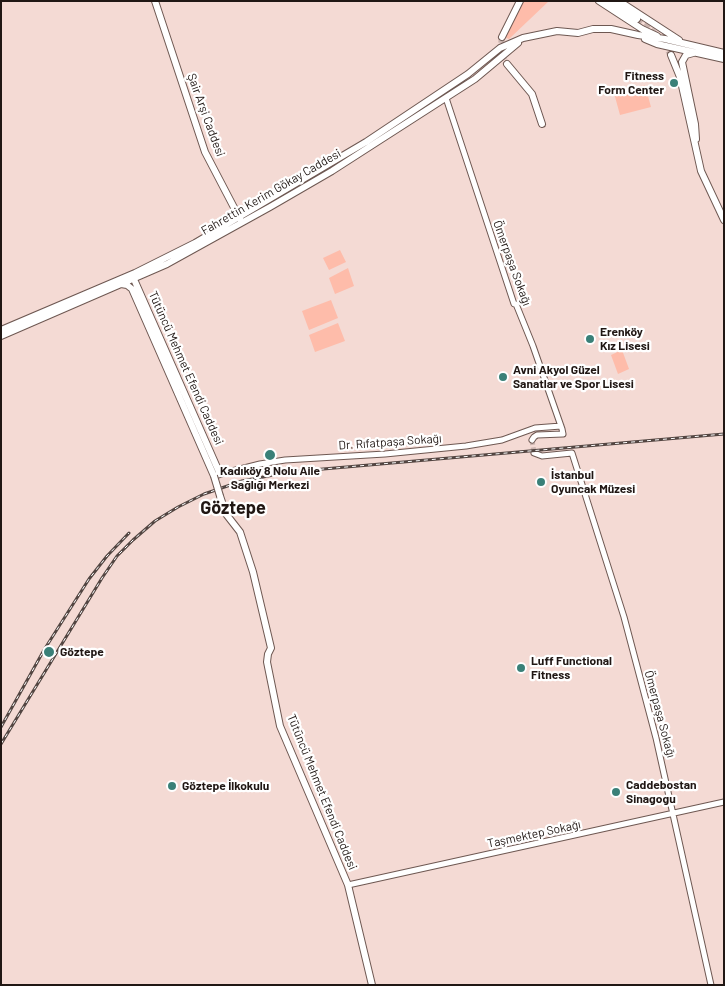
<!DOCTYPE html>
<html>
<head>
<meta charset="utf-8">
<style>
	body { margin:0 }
	#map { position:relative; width:725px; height:986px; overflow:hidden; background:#f4dad4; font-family:Barlow,sans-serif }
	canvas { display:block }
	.frame { position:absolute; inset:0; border:2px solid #201714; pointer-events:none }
</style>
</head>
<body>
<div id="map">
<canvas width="725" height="986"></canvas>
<div class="frame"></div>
</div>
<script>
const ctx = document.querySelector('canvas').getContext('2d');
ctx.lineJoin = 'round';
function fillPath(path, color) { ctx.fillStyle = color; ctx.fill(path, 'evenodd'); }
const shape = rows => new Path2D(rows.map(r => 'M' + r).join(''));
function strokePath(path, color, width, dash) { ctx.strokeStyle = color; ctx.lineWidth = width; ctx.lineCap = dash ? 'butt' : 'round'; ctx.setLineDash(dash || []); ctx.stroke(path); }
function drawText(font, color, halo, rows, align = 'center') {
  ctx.font = font + ' Barlow,sans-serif'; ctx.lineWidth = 4.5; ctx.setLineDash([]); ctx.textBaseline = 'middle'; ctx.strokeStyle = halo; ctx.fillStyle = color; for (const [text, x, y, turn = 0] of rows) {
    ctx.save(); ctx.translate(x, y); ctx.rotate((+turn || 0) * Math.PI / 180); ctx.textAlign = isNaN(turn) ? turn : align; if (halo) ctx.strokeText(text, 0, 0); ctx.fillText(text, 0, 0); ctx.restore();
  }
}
const green = shape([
	[524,1,549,1,509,39,504,37],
	[645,85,651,107,620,115,614,93],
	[340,250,346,262,329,270,323,258],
	[348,268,354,286,335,294,329,278],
	[331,300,338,318,309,330,302,311],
	[338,323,345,341,315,352,309,335],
	[622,350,629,369,618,374,611,355]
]);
const minorTunnel = shape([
	[532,440,534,453]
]);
const majorTunnel = shape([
	[637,19,658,36,671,55],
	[502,37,500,52,507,64]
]);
const minor = shape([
	[446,98,514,304,516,304,533,346,562,429,563,434,537,435,534,437,532,440],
	[534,453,542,456,572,453,624,617,656,738,711,985],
	[220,474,260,464,285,460,385,454,466,446,502,440,535,428,561,426],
	[348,885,724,802]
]);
const major = shape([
	[155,1,205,152,240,219],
	[599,1,642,29,657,36],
	[609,1,637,19],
	[619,1,679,40],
	[502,37,520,1],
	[645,39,657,44,724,59],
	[671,55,680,77,701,171,724,220],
	[507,64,532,94,542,124],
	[696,139,695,124,682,62,686,55,697,52],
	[121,284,127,285,132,289,214,476,220,474,133,277],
	[1,330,135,273,195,243,366,142,468,74,500,48,523,38,557,31,578,33,593,29,611,29,638,35,665,39,724,53],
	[1,336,167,264,270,207,332,171,475,79,518,43],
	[220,496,226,514,240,532,253,572,271,648,268,654,267,662,280,726,348,885,372,985]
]);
const rail = shape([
	[1,727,44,650,89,579,107,556,129,533],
	[1,744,102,578,117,556,133,540,155,521,178,507,204,494,242,481,289,472,724,434]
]);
const majorBridge = shape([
	[214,476,220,496]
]);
const markers = [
	[674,83,5,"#3a8078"],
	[590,339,5,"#3a8078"],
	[503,377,5,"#3a8078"],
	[270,455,6,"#3a8078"],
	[541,482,5,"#3a8078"],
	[49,652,6,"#3a8078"],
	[521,668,5,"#3a8078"],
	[172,786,5,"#3a8078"],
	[616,792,5,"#3a8078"]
];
const poiNames = [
	["Fitness",664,76,"right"],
	["Form Center",664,90,"right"],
	["Erenköy",600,332],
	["Kız Lisesi",600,346],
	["Avni Akyol Güzel",513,370],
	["Sanatlar ve Spor Lisesi",513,384],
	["Kadıköy 8 Nolu Aile",270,471,"center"],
	["Sağlığı Merkezi",270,485,"center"],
	["İstanbul",551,475],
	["Oyuncak Müzesi",551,489],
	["Göztepe",60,652],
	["Luff Functional",531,661],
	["Fitness",531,675],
	["Caddebostan",626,785],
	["Sinagogu",626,799],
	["Göztepe İlkokulu",182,786]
];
const streetNames = [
	["Şair Arşi Caddesi",206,115,70],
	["Fahrettin Kerim Gökay Caddesi",271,192,-30],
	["Ömerpaşa Sokağı",512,263,70],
	["Tütüncü Mehmet Efendi Caddesi",186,368,66],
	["Dr. Rıfatpaşa Sokağı",390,442,-4],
	["Ömerpaşa Sokağı",660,714,75],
	["Tütüncü Mehmet Efendi Caddesi",322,792,68],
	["Taşmektep Sokağı",534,834,-12]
];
const districtNames = [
	["Göztepe",233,508]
];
fillPath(green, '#febcaa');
strokePath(minorTunnel, '#cab3ae', 5, [5, 2.5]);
strokePath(majorTunnel, '#cab3ae', 6, [6, 3]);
strokePath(minor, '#6e5852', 7);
strokePath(major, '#6e5852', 8);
strokePath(minor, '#fff', 5);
strokePath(major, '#fff', 6);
strokePath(rail, '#524541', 3);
strokePath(rail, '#fff', 1, [4]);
strokePath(majorBridge, '#6e5852', 8, []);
strokePath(majorBridge, '#fff', 6);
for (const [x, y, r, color] of markers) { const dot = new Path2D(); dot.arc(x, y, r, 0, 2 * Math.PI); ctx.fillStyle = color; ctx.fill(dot); strokePath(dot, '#fff', 2); }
drawText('bold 12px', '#201714', '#fff', poiNames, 'left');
drawText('12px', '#201714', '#fff', streetNames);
drawText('bold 18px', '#201714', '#fff', districtNames);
</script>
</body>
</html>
